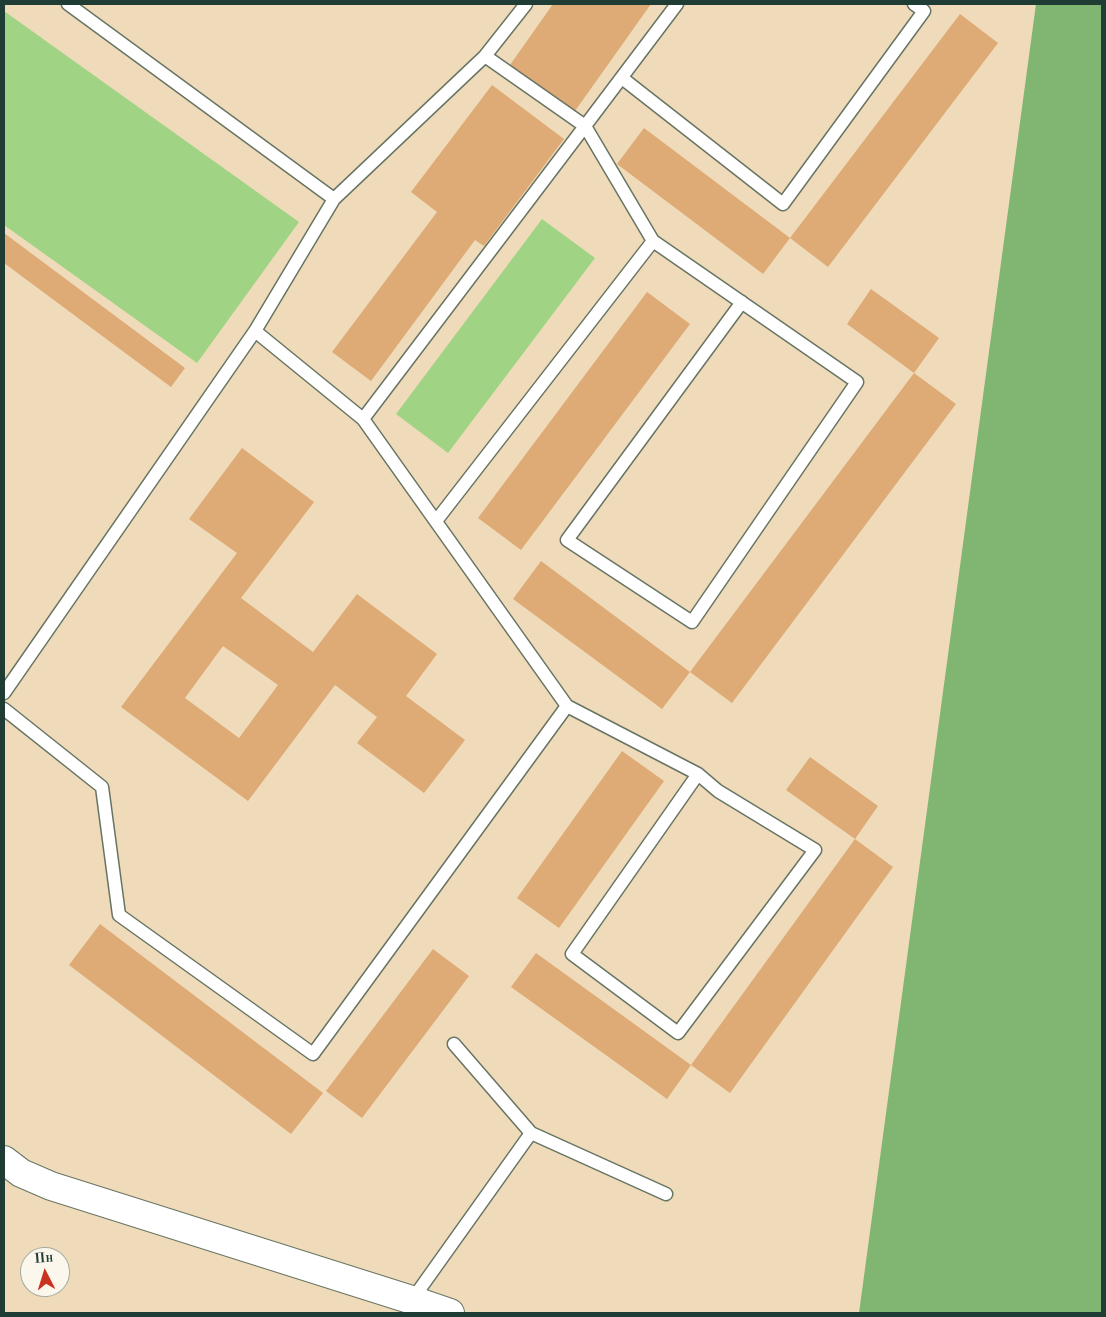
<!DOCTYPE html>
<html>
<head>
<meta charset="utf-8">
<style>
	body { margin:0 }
	#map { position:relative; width:1106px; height:1317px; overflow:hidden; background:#efdbb9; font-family:"Old Standard TT",serif }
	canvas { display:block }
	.frame { position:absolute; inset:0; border:5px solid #1f3d34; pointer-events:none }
	.north { position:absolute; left:20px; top:1247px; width:50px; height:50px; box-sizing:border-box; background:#fbf7ec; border:1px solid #a3ada2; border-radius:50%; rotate:355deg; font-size:14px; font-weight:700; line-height:20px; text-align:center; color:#1f3d34 }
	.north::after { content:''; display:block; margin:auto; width:18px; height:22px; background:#c8321e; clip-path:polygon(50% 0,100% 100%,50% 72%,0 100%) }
</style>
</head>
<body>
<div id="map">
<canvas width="1106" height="1317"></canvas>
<div class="frame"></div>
<div class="north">Пн</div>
</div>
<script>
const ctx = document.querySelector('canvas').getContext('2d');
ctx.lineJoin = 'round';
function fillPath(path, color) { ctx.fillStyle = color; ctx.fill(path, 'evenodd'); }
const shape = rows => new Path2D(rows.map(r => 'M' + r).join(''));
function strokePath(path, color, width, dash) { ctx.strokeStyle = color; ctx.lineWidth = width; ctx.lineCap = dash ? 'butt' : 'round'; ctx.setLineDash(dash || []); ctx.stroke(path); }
const green = shape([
	[4,11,299,222,197,363,4,225],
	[542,219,595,258,448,453,396,414]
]);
const forest = shape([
	[1036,4,1102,4,1102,1313,859,1313]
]);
const building = shape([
	[553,4,651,4,575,111,510,65],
	[960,14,998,43,828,267,790,238],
	[492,85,564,139,484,246,475,240,371,381,332,352,437,212,411,192],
	[644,128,790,238,763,274,617,164],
	[4,233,185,368,171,387,4,263],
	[871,289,939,338,914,373,847,324],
	[647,292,690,324,521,550,478,518],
	[914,373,956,404,732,703,690,672],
	[242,448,314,502,241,598,313,652,357,594,437,654,406,696,465,740,424,793,357,743,377,717,335,685,248,801,121,707,237,553,189,519],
	[223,646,278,685,239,738,185,698],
	[541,561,690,672,662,709,513,599],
	[622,751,664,781,559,928,517,898],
	[810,757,878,806,855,839,786,790],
	[855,839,893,867,730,1093,691,1065],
	[100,924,323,1093,291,1134,69,965],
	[433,949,469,976,362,1118,326,1091],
	[536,953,691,1065,667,1099,511,987]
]);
const service = shape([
	[68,4,334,199],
	[485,56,585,126,363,419,255,331,334,199,485,56],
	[485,56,526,4],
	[622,78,783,204,924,11,914,4],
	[653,241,857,382,692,622,567,540,742,302],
	[436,521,653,241,585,126,677,4],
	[4,693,255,331],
	[567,706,698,774,718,791,815,850,678,1033,572,954,698,774],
	[4,709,102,787,119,915,313,1054,567,706,363,419],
	[531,1133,666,1194],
	[412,1300,531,1133,454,1044]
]);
const tertiary = shape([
	[4,1160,21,1173,51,1186,412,1300,450,1313]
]);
fillPath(green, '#a0d484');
fillPath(forest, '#80b672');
fillPath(building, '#deaa76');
strokePath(service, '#687463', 15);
strokePath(tertiary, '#687463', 30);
strokePath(service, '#fff', 12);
strokePath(tertiary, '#fff', 28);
</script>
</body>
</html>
